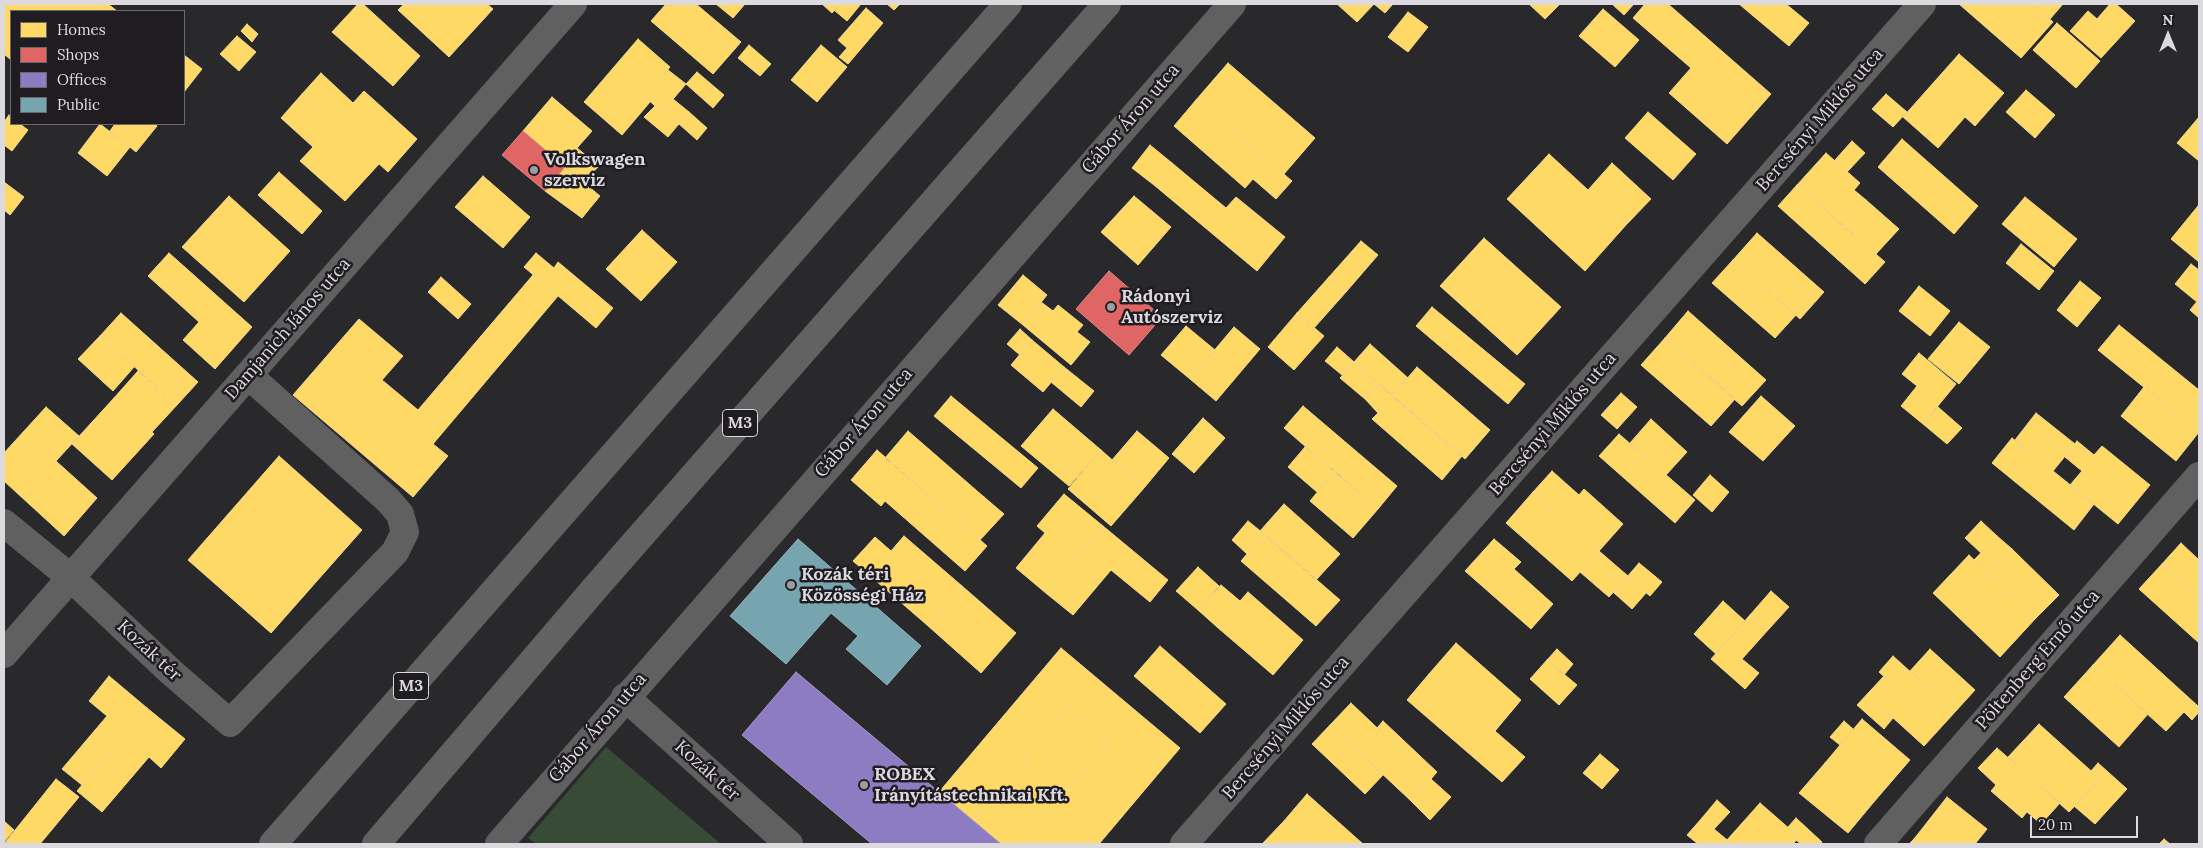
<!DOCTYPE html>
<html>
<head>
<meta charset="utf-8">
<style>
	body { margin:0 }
	#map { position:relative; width:2203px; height:848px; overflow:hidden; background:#29282a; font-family:Lora,serif }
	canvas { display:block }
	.frame { position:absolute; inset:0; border:5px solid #dcdade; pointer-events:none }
	.legend { position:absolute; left:10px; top:10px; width:175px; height:115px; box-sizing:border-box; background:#201d22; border:1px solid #6b696d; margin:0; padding:6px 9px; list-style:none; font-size:15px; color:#dcdade }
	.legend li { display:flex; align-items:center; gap:10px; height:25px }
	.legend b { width:25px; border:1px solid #6b696d }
	.north { position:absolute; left:2143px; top:10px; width:50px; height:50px; -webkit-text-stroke:4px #201d22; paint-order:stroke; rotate:0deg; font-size:14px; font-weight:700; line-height:20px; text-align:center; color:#dcdade }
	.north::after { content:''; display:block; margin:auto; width:18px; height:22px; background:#dcdade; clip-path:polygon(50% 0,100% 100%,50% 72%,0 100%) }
	.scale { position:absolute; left:2030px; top:816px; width:108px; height:22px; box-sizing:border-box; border:2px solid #dcdade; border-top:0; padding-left:6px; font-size:15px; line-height:18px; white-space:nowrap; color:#dcdade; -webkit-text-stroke:4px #201d22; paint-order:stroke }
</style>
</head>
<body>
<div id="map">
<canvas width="2203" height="848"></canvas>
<div class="frame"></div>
<ul class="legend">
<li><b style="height:14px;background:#ffd966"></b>Homes</li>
<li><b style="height:14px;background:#e06666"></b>Shops</li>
<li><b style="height:14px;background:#8e7cc3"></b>Offices</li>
<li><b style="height:14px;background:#76a5af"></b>Public</li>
</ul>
<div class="north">N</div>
<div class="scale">20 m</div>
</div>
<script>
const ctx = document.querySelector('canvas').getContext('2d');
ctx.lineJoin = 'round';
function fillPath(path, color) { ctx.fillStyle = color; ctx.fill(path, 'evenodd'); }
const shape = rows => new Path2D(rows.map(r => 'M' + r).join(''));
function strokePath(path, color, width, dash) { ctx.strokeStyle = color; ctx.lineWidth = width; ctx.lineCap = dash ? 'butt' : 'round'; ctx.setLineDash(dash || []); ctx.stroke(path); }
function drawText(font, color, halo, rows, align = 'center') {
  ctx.font = font + ' Lora,serif'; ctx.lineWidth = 5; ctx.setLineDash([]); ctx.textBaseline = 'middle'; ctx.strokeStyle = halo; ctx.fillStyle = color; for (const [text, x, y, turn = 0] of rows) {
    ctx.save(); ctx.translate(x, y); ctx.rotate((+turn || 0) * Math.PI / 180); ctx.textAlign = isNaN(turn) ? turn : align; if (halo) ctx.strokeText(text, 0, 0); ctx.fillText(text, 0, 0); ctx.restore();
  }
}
const green = shape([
	[606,747,721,844,536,844,528,838]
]);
const homes = shape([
	[4,4,108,4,117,11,11,11,11,60,4,54,4,4],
	[358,4,363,4,420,56,393,86,332,32,358,4],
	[404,4,487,4,493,9,449,57,398,10,404,4],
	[666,4,696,4,741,42,713,74,651,21,666,4],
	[716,4,745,4,733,18,716,4],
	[822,4,840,4,832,13,822,4],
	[840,4,861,4,847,21,834,10,840,4],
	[887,4,900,4,894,10,887,4],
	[1337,4,1374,4,1357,22,1337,4],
	[1374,4,1393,4,1385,13,1374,4],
	[1529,4,1560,4,1545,19,1529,4],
	[1612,4,1634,4,1624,15,1612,4],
	[1645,4,1668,4,1771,94,1727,144,1669,93,1691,68,1633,18,1645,4],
	[1739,4,1786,4,1809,23,1789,46,1739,4],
	[1959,4,2032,4,2053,22,2021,58,1959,4],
	[2032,4,2063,4,2050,19,2032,4],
	[2110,4,2116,4,2135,21,2101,58,2070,31,2088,11,2097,19,2110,4],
	[866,8,883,23,848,64,839,57,847,48,838,40,866,8],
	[1603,9,1639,40,1615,67,1579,36,1603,9],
	[1408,12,1428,27,1408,52,1388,37,1408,12],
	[2057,23,2100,61,2076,88,2033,50,2057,23],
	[247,24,258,34,252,42,241,31,247,24],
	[237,36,256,52,239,71,220,54,237,36],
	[638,39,670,67,645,97,650,102,622,135,584,102,638,39],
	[749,45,771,64,760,76,738,58,749,45],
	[821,45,847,67,817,102,791,80,821,45],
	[1959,54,2004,93,1975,126,1965,117,1938,148,1903,117,1959,54],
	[184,55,202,69,184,92,184,55],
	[1228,63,1315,138,1284,174,1196,100,1228,63],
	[668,70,686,84,662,112,645,97,668,70],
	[697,72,724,95,713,108,686,84,697,72],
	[321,73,353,103,364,91,417,139,388,172,302,94,321,73],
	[2026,90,2055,115,2035,138,2006,112,2026,90],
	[302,94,379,164,345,201,300,161,313,147,281,118,302,94],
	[1886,94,1907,112,1893,127,1872,109,1886,94],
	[552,97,592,131,577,148,599,166,584,182,523,131,552,97],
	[673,99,689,112,678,125,662,112,673,99],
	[1196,100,1292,181,1276,199,1253,179,1245,188,1174,126,1196,100],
	[655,106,678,125,668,137,644,117,655,106],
	[689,112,707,128,697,140,679,124,689,112],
	[1648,112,1696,154,1673,180,1625,138,1648,112],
	[9,115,11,124,20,124,28,130,12,151,4,145,4,122,9,115],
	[2199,117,2199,161,2177,143,2199,117],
	[100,124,130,147,107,176,78,153,100,124],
	[115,124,155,124,157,126,136,152,110,131,115,124],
	[1902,139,1978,206,1954,234,1878,167,1902,139],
	[1852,141,1865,153,1847,172,1835,160,1852,141],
	[1150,145,1172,163,1154,185,1132,168,1150,145],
	[1826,153,1860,183,1854,190,1866,200,1843,226,1797,185,1826,153],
	[1549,154,1626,225,1585,271,1507,199,1549,154],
	[1172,163,1226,208,1236,197,1285,237,1257,271,1154,185,1172,163],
	[1612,163,1651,199,1626,225,1588,190,1612,163],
	[565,167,600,196,582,218,545,191,565,167],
	[279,172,322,211,302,234,258,195,279,172],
	[483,176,530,217,503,248,455,207,483,176],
	[4,182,24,197,10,215,4,210,4,182],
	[1797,185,1885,262,1865,284,1778,206,1797,185],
	[229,196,290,251,244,302,182,247,229,196],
	[1134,196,1171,227,1138,265,1101,232,1134,196],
	[2025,197,2077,239,2054,267,2002,224,2025,197],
	[1866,200,1899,229,1876,254,1843,226,1866,200],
	[2198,206,2199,207,2199,262,2171,239,2198,206],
	[642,230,677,262,641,301,606,269,642,230],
	[1757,233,1824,292,1800,319,1733,260,1757,233],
	[1484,238,1561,307,1517,355,1440,286,1484,238],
	[1361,241,1378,255,1346,292,1329,277,1361,241],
	[2021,244,2054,271,2039,290,2006,263,2021,244],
	[169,253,252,327,215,369,183,340,199,322,148,276,169,253],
	[536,253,554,268,558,262,613,308,596,328,524,267,536,253],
	[1733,260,1796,315,1775,338,1712,283,1733,260],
	[2191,264,2199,270,2199,299,2197,302,2175,284,2191,264],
	[533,275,558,296,433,444,448,456,413,497,293,395,359,319,403,356,382,380,418,410,533,275],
	[1023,275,1047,295,1023,325,998,305,1023,275],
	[441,277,471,304,458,319,428,292,441,277],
	[1329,277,1346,292,1314,328,1297,313,1329,277],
	[2080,281,2101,298,2077,327,2057,310,2080,281],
	[1919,286,1950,311,1930,336,1899,311,1919,286],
	[2199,299,2199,318,2190,310,2199,299],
	[1041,302,1053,311,1058,305,1083,325,1077,332,1090,342,1071,365,1023,325,1041,302],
	[1432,307,1525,384,1508,404,1416,326,1432,307],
	[1688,311,1766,380,1742,406,1665,338,1688,311],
	[121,313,198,382,177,405,100,336,121,313],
	[1297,313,1324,336,1294,370,1268,347,1297,313],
	[1959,322,1990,347,1959,384,1928,359,1959,322],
	[2119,325,2199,390,2199,432,2098,350,2119,325],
	[1186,326,1215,350,1190,379,1161,355,1186,326],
	[1234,327,1260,349,1216,401,1190,379,1234,327],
	[1020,329,1032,340,1020,355,1007,344,1020,329],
	[100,336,134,367,113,391,78,359,100,336],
	[1665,338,1735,399,1711,426,1641,365,1665,338],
	[1032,340,1064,367,1043,392,1011,365,1032,340],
	[1370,344,1408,378,1392,396,1354,362,1370,344],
	[1337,347,1354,362,1342,375,1325,361,1337,347],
	[1919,353,1956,384,1923,424,1901,406,1917,386,1902,374,1919,353],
	[1354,362,1378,383,1365,399,1340,378,1354,362],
	[1064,367,1094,391,1081,407,1051,382,1064,367],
	[1417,367,1490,430,1465,459,1392,396,1417,367],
	[138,371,177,405,152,432,114,398,138,371],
	[1378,383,1462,456,1442,480,1372,419,1378,413,1365,399,1378,383],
	[2144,387,2199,432,2176,461,2121,416,2144,387],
	[1621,393,1637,407,1617,429,1601,415,1621,393],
	[951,396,1038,468,1021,488,934,416,951,396],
	[1761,396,1795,426,1763,461,1729,432,1761,396],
	[114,398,154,434,112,480,72,444,114,398],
	[1303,406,1397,486,1378,509,1284,428,1303,406],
	[46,407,79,436,56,461,97,498,64,536,4,481,4,453,46,407],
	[1938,407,1962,428,1947,444,1923,424,1938,407],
	[1053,409,1101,450,1069,486,1021,446,1053,409],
	[2036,413,2075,444,2053,471,2015,440,2036,413],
	[1203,418,1225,438,1194,473,1172,454,1203,418],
	[1651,419,1687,452,1666,475,1630,443,1651,419],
	[908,431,984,497,961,523,885,458,908,431],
	[1137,431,1169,458,1144,488,1112,460,1137,431],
	[1619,434,1695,500,1675,523,1599,456,1619,434],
	[2012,438,2094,504,2074,530,1992,463,2012,438],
	[2077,441,2094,455,2102,446,2150,485,2118,524,2070,485,2082,471,2065,457,2077,441],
	[1305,447,1335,471,1317,492,1288,467,1305,447],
	[877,450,987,546,965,571,885,501,881,506,851,480,877,450],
	[1101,450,1144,488,1111,526,1068,489,1101,450],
	[279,456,362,530,271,633,188,560,279,456],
	[1335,471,1378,509,1353,538,1310,501,1335,471],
	[1552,471,1579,495,1584,489,1623,524,1599,551,1533,492,1552,471],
	[1710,475,1729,492,1712,512,1693,495,1710,475],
	[1533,492,1599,551,1572,581,1506,523,1533,492],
	[1064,494,1103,526,1047,594,1016,568,1045,533,1037,526,1064,494],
	[984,497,1004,514,980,540,961,523,984,497],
	[1284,504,1340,554,1316,580,1260,531,1284,504],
	[1248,521,1264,534,1247,554,1232,540,1248,521],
	[1981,521,1997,536,1981,553,1965,538,1981,521],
	[1103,526,1168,580,1150,602,1111,570,1073,615,1047,594,1103,526],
	[1264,534,1340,600,1316,626,1241,561,1264,534],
	[904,536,962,586,927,625,853,561,875,537,891,551,904,536],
	[1997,536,2012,549,1988,573,1974,560,1997,536],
	[1494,539,1521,562,1514,569,1553,604,1531,629,1465,571,1494,539],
	[2181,543,2199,560,2199,598,2162,564,2181,543],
	[2012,549,2059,595,2036,618,1988,573,2012,549],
	[1599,551,1628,576,1609,597,1580,572,1599,551],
	[1969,555,2036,618,2000,657,1933,593,1969,555],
	[1639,563,1662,582,1650,596,1627,577,1639,563],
	[2162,564,2199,598,2199,643,2139,589,2162,564],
	[1198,567,1219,586,1198,610,1176,591,1198,567],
	[1627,577,1646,593,1632,609,1613,592,1627,577],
	[1221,585,1240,601,1217,627,1198,610,1221,585],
	[962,586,1016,633,981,673,927,625,962,586],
	[1771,591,1789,607,1768,630,1750,615,1771,591],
	[1248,592,1303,640,1273,675,1217,627,1248,592],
	[1723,601,1745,621,1716,654,1694,634,1723,601],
	[1750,615,1768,630,1742,659,1759,673,1745,689,1711,659,1750,615],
	[2120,635,2199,707,2199,712,2192,720,2184,712,2166,731,2093,665,2120,635],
	[1456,643,1521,700,1495,731,1429,674,1456,643],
	[1160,646,1226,704,1200,733,1134,676,1160,646],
	[1061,648,1180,748,1099,844,1021,844,1108,741,1068,708,974,821,939,792,1061,648],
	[1557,649,1573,664,1564,675,1547,660,1557,649],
	[1930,649,1975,690,1955,712,1910,671,1930,649],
	[1893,656,1955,712,1924,746,1880,706,1897,688,1879,672,1893,656],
	[1547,660,1577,685,1559,705,1530,679,1547,660],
	[2093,665,2148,714,2119,747,2064,697,2093,665],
	[1429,674,1525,757,1502,782,1407,700,1429,674],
	[109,676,147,708,82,785,62,769,107,716,89,701,109,676],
	[1884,676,1897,688,1880,706,1893,718,1884,729,1857,705,1884,676],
	[1351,703,1431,779,1410,800,1330,725,1351,703],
	[147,708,185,739,161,768,149,757,102,812,77,791,147,708],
	[1068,708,1108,741,1021,844,1001,844,974,821,1068,708],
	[1862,719,1910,760,1873,803,1825,763,1862,719],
	[1383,721,1437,772,1431,779,1377,728,1383,721],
	[1844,721,1853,729,1840,745,1830,737,1844,721],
	[2039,724,2100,779,2069,812,2008,757,2039,724],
	[1330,725,1383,775,1365,794,1312,744,1330,725],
	[1997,748,2060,803,2041,824,2027,812,2022,818,1991,791,1996,785,1978,768,1997,748],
	[1600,754,1619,770,1602,789,1583,773,1600,754],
	[1825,763,1873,803,1848,833,1799,793,1825,763],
	[2098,763,2127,789,2095,824,2074,806,2100,779,2091,771,2098,763],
	[56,779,79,797,40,844,4,844,56,779],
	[1431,779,1451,797,1430,820,1410,800,1431,779],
	[1307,794,1363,844,1310,844,1284,821,1307,794],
	[1947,797,1987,829,1975,844,1921,844,1914,839,1947,797],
	[1717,800,1730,812,1714,829,1702,818,1717,800],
	[1760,803,1799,837,1793,844,1732,844,1727,840,1760,803],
	[1702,818,1714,829,1732,844,1698,844,1687,835,1702,818],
	[1796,818,1822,842,1821,844,1801,844,1796,840,1799,837,1788,827,1796,818],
	[4,821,14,830,4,842,4,821],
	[1284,821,1310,844,1262,844,1284,821],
	[1914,839,1921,844,1909,844,1914,839],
	[2164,839,2170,844,2159,844,2164,839]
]);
const shops = shape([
	[523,131,565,167,545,191,502,155,523,131],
	[1109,271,1162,317,1129,355,1076,309,1109,271]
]);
const offices = shape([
	[796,672,939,792,1001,844,872,844,742,735,796,672]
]);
const public = shape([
	[798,539,921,646,887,685,846,649,858,636,831,613,786,664,730,616,798,539]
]);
const street = shape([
	[4,523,70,577,171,672,230,723,395,552,405,532,400,514,388,500,248,375],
	[4,654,573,4],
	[625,697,789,844],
	[499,844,1232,4],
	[1184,844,1922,4],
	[1878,844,2199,476]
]);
const primary = shape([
	[273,844,1008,4],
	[376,844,596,587,1107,4]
]);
const markers = [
	[534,170,5,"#9d9c9f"],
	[1111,307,5,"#9d9c9f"],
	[791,585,5,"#9d9c9f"],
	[864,785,5,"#9d9c9f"]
];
const shields = [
	[740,423,35],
	[411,686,35]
];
const shieldNames = [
	["M3",740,423],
	["M3",411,686]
];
const streetNames = [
	["Gábor Áron utca",1131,119,-49],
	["Bercsényi Miklós utca",1820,120,-49],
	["Damjanich János utca",288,329,-49],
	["Gábor Áron utca",864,423,-49],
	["Bercsényi Miklós utca",1553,424,-49],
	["Kozák tér",149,651,43],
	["Pöltenberg Ernő utca",2038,660,-49],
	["Gábor Áron utca",598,728,-49],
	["Bercsényi Miklós utca",1286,728,-49],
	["Kozák tér",707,771,42]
];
const poiNames = [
	["Volkswagen",544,160],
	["szerviz",544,181],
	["Rádonyi",1121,297],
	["Autószerviz",1121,318],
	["Kozák téri",801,575],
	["Közösségi Ház",801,596],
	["ROBEX",874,775],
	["Irányítástechnikai Kft.",874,796]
];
fillPath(green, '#374b36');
fillPath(homes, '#ffd966');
strokePath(homes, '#f4d98a', 1);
fillPath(shops, '#e06666');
strokePath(shops, '#df898a', 1);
fillPath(offices, '#8e7cc3');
strokePath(offices, '#a598cb', 1);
fillPath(public, '#76a5af');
strokePath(public, '#95b5bd', 1);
strokePath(street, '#606061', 28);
strokePath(primary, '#616261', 28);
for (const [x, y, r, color] of markers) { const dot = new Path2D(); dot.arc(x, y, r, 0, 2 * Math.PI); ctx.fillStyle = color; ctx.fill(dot); strokePath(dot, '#201d22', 2); }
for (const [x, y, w] of shields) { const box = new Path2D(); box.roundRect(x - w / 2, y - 13.5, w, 27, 4); ctx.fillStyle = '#201d22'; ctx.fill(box); strokePath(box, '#dcdade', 1); }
drawText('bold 16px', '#dcdade', null, shieldNames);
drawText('18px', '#dcdade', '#201d22', streetNames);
drawText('bold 18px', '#dcdade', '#201d22', poiNames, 'left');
</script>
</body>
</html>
